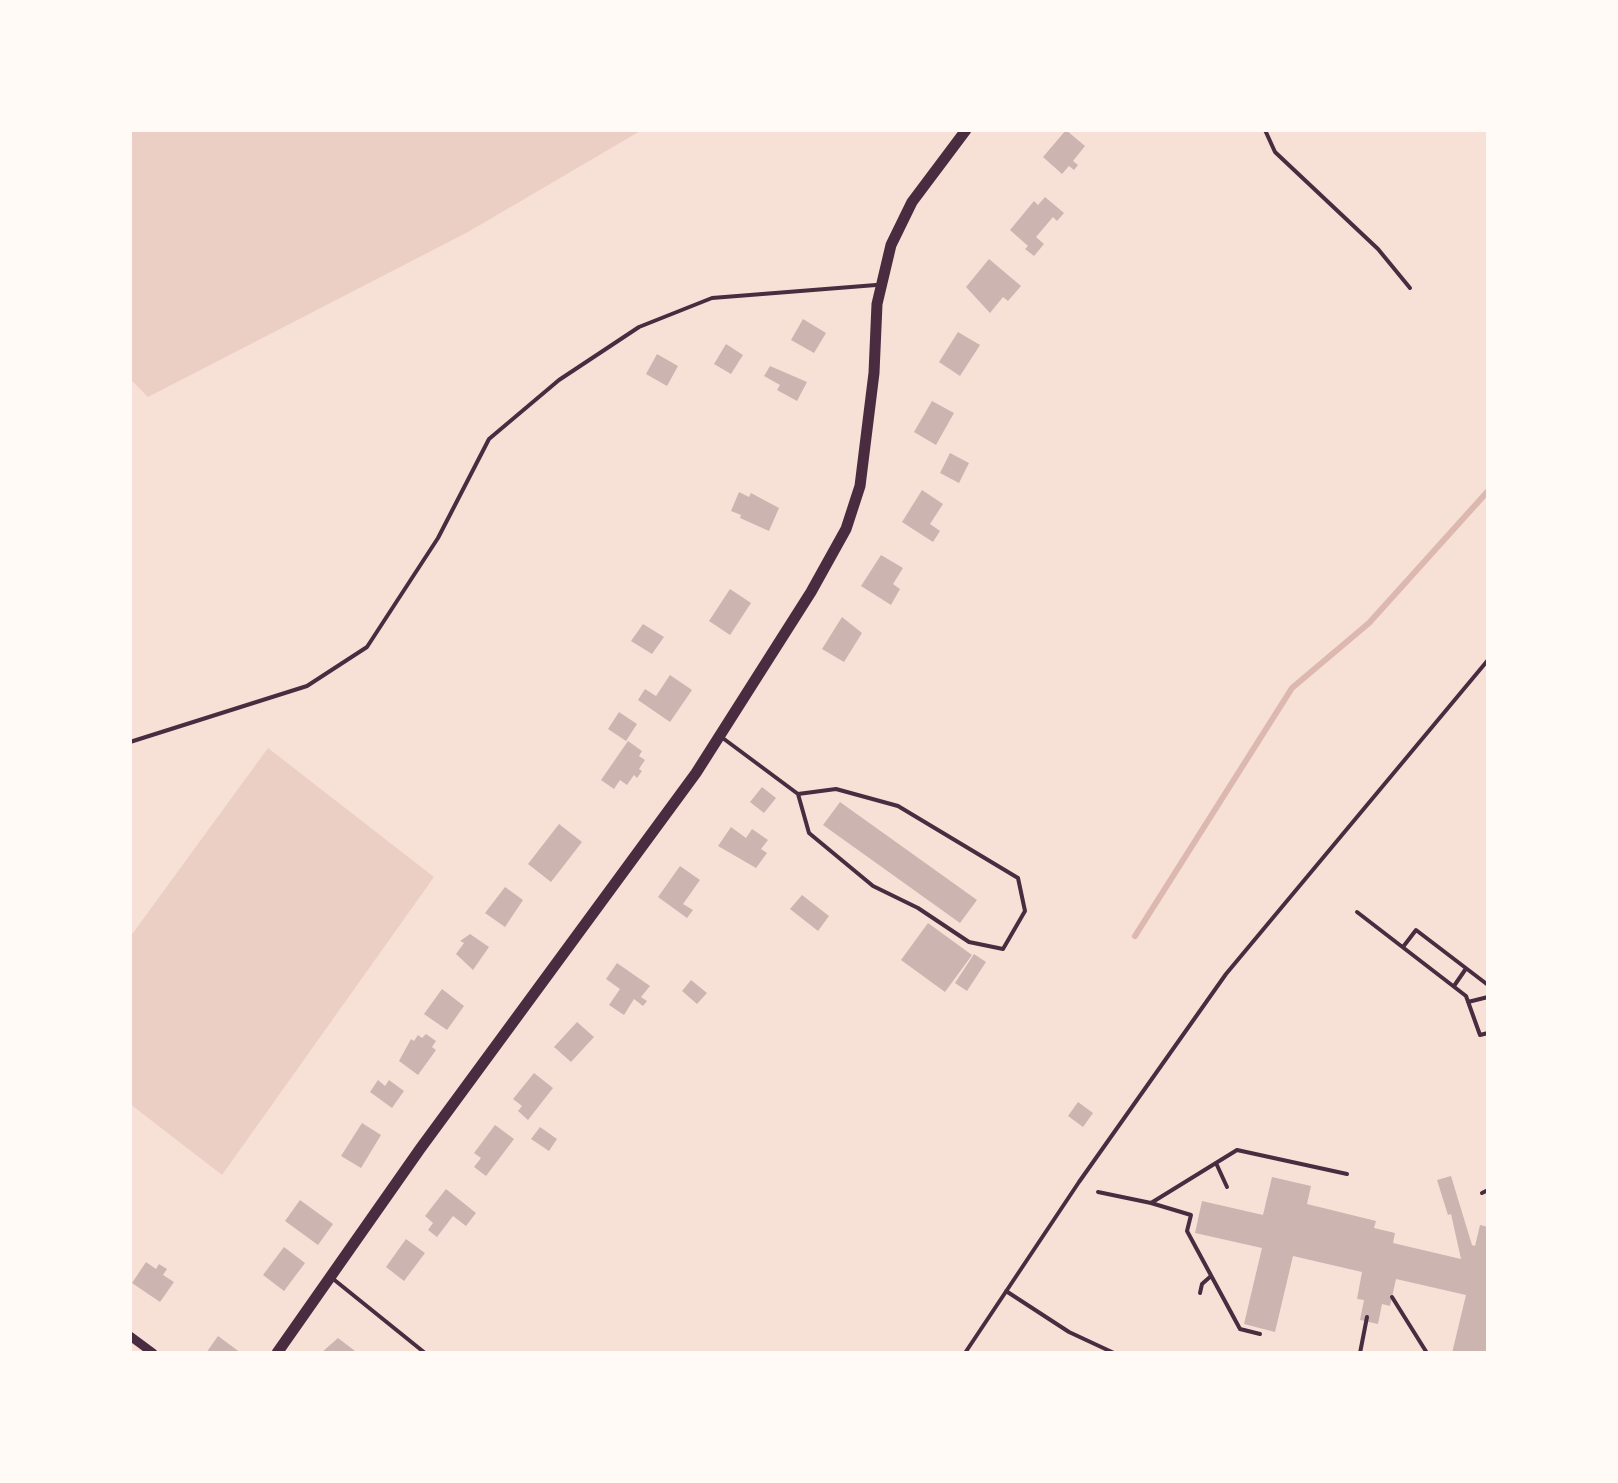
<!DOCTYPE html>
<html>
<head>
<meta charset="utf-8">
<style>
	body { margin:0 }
	#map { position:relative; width:1618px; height:1483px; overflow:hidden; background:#f7e1d7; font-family:Literata,serif }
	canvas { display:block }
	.frame { position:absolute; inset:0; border:132px solid #fffaf5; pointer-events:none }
</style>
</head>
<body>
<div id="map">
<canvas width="1618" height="1483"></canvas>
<div class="frame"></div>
</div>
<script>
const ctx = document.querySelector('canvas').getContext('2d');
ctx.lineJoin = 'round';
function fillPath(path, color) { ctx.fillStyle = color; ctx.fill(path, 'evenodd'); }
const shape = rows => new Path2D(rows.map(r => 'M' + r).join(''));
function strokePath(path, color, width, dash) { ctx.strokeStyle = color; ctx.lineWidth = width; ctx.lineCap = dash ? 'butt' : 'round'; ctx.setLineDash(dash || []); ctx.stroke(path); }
const green = shape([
	[130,130,642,130,468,232,148,397,130,379],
	[268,748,434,877,222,1175,130,1104,130,937]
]);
const stream = shape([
	[1135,936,1292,688,1369,623,1488,491]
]);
const building = shape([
	[1066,130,1085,146,1073,161,1078,165,1074,170,1069,166,1062,174,1043,157],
	[1045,197,1064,213,1057,221,1053,217,1036,237,1044,244,1034,256,1025,249,1028,246,1010,230,1034,201,1038,205],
	[989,259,1021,286,1008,301,1003,297,990,313,966,287],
	[803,319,826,333,814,353,791,340],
	[958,332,980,345,960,376,939,362],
	[726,344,743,355,731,374,714,364],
	[657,354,678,366,667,386,646,374],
	[770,366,807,382,797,401,777,390,780,385,764,376],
	[932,401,954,413,936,445,914,432],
	[950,453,969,463,959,483,940,473],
	[922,490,943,504,930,524,940,531,933,542,902,522],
	[739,492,749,497,751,493,779,508,769,531,740,518,741,515,731,511],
	[881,555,903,568,893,584,900,589,891,605,861,586],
	[730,589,751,603,730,635,709,621],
	[842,617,862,633,844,662,822,649],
	[643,624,664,637,652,654,631,641],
	[670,675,692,690,670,722,638,700,645,689,656,696],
	[619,712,637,724,626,741,608,729],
	[628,741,642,751,639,756,645,760,639,769,642,771,637,778,634,775,627,785,620,780,614,789,601,780],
	[762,787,776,798,764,813,750,802],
	[840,802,977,900,960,923,823,825],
	[559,824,582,842,551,882,528,864],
	[731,827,746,838,752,829,768,840,761,849,767,853,756,868,718,846],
	[680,866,700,880,683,904,693,910,687,918,658,897],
	[505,887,523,900,505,927,485,913],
	[802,895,829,916,818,931,790,909],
	[928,923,972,955,945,992,901,960],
	[470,934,489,947,473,970,456,954,464,943,460,941],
	[974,954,986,962,967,991,955,983],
	[617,963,650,986,641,997,647,1001,643,1006,634,999,624,1015,609,1005,620,989,606,979],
	[691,980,707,993,697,1004,682,991],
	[442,989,464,1006,447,1030,424,1014],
	[577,1022,594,1037,571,1062,554,1047],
	[426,1034,436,1041,432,1047,436,1050,418,1075,399,1061,411,1039,414,1041,418,1035,422,1038],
	[534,1073,553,1088,528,1120,518,1111,522,1106,513,1099],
	[378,1080,385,1086,389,1080,404,1091,392,1108,370,1092],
	[1078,1102,1093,1113,1083,1127,1068,1116],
	[362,1123,381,1135,361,1168,341,1156],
	[495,1125,514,1139,486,1176,474,1167,481,1158,474,1153],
	[540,1127,557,1139,549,1151,531,1139],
	[1451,1176,1472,1245,1475,1246,1480,1225,1488,1227,1486,1353,1452,1353,1466,1295,1396,1279,1390,1306,1382,1304,1378,1324,1360,1320,1364,1300,1357,1299,1362,1272,1293,1256,1275,1332,1244,1324,1262,1248,1195,1233,1202,1201,1263,1215,1272,1177,1311,1186,1307,1204,1376,1221,1374,1228,1395,1233,1393,1243,1461,1259,1451,1214,1448,1215,1437,1180],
	[446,1189,476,1213,466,1226,453,1216,437,1237,428,1230,433,1223,425,1216],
	[300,1200,333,1224,318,1245,285,1221],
	[406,1239,425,1253,404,1281,386,1267],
	[284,1247,305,1263,284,1291,263,1275],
	[146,1262,156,1269,159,1264,167,1269,163,1275,174,1282,160,1302,132,1283],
	[218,1336,241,1353,206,1353],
	[338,1338,355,1351,353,1353,321,1353]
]);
const path = shape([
	[1357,912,1466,996,1480,1035,1488,1033],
	[1403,947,1416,930,1488,985],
	[1454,986,1465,970],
	[1468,1002,1488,997],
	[1216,1163,1227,1187],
	[1098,1192,1151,1203,1237,1150,1347,1174],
	[1482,1193,1488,1190],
	[1151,1203,1191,1215,1187,1231,1240,1329,1260,1334],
	[1200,1293,1202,1284,1211,1276],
	[1392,1297,1427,1353],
	[1360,1353,1367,1317]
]);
const service = shape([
	[1265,130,1275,152,1378,249,1410,288],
	[720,736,798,794,836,789,898,806,1018,878,1025,911,1003,949,969,942,918,908,873,886,809,833,798,794],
	[130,742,307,686,367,647,438,538,489,439,559,380,639,327,712,298,876,285],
	[332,1278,425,1353],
	[1006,1291,1069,1332,1114,1353],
	[965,1353,1079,1182,1226,974,1488,660]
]);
const minor = shape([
	[130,1336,153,1353]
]);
const tertiary = shape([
	[277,1353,420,1149,696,773,811,592,846,529,860,486,874,373,877,304,891,245,912,202,966,130]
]);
fillPath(green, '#ebcfc5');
strokePath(stream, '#dcb8b0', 6);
fillPath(building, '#ccb4b1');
strokePath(path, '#4a2c40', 4);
strokePath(service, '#4a2c40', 4);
strokePath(minor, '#4a2c40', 9);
strokePath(tertiary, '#4a2c40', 11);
</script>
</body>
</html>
